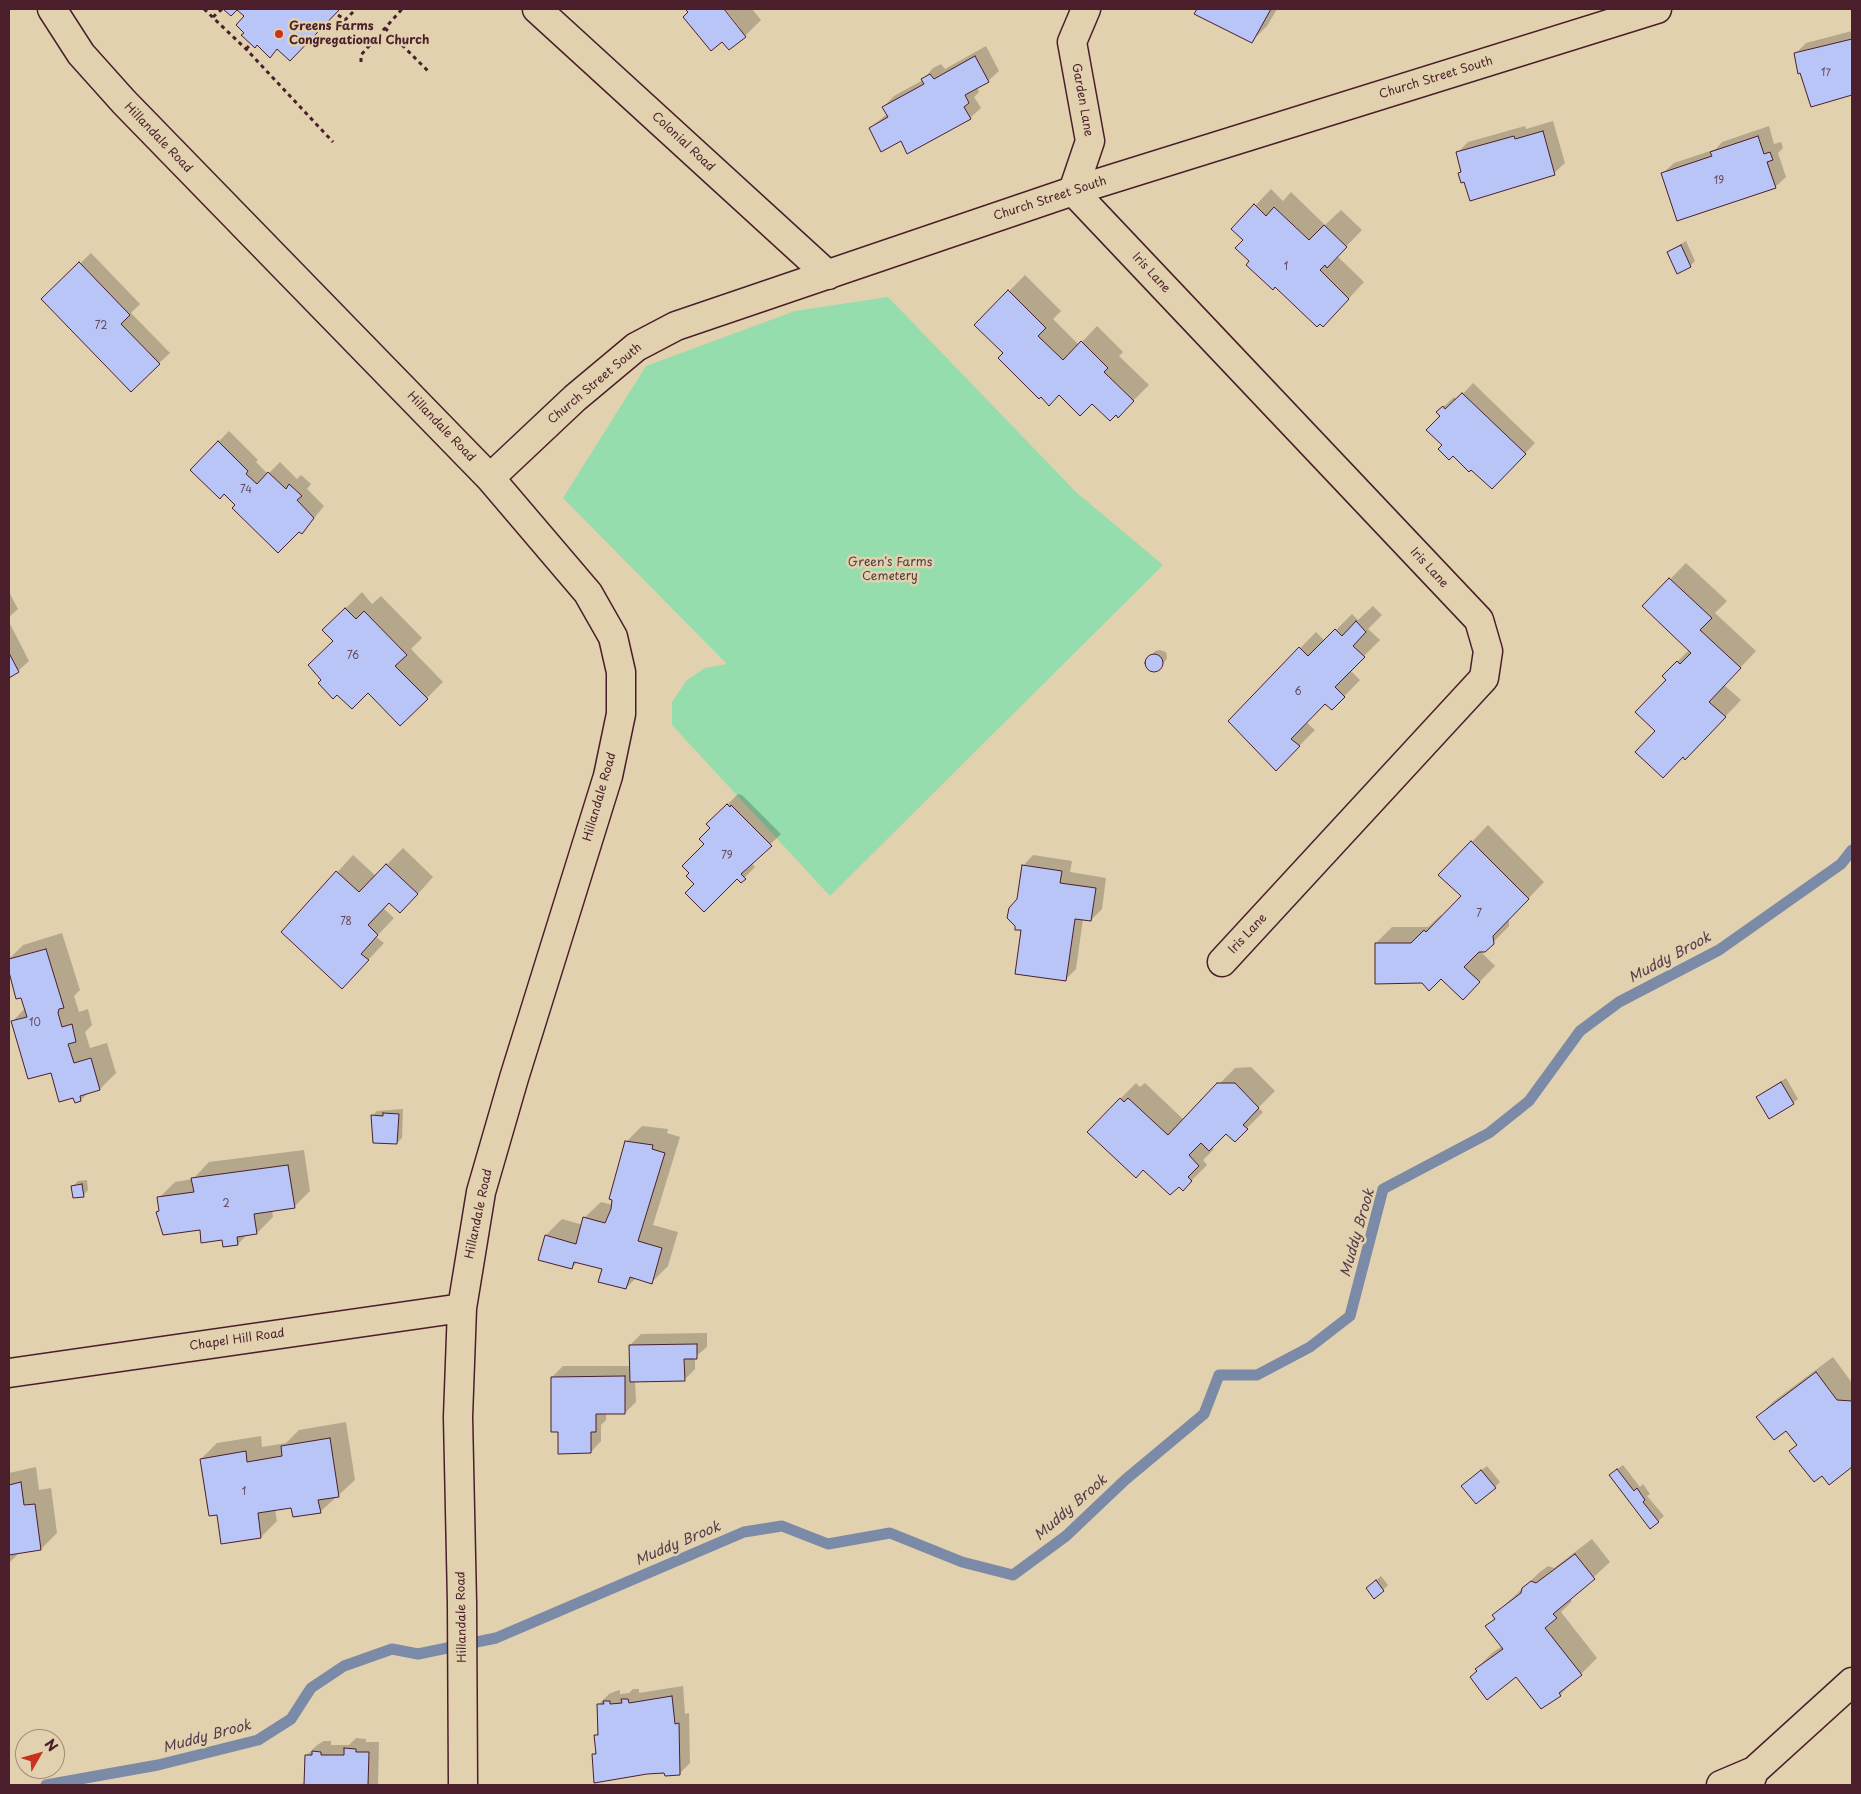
<!DOCTYPE html>
<html>
<head>
<meta charset="utf-8">
<style>
	body { margin:0 }
	#map { position:relative; width:1861px; height:1794px; overflow:hidden; background:#e2d1ae; font-family:"Playpen Sans",sans-serif }
	canvas { display:block }
	.frame { position:absolute; inset:0; border:10px solid #4a1f2b; pointer-events:none }
	.north { position:absolute; left:15px; top:1729px; width:50px; height:50px; box-sizing:border-box; background:#e2d1ae; border:1px solid #a58a7a; border-radius:50%; rotate:52deg; font-size:14px; font-weight:700; line-height:20px; text-align:center; color:#4a1f2b }
	.north::after { content:''; display:block; margin:auto; width:18px; height:22px; background:#c8321e; clip-path:polygon(50% 0,100% 100%,50% 72%,0 100%) }
</style>
</head>
<body>
<div id="map">
<canvas width="1861" height="1794"></canvas>
<div class="frame"></div>
<div class="north">N</div>
</div>
<script>
const ctx = document.querySelector('canvas').getContext('2d');
ctx.lineJoin = 'round';
function fillPath(path, color) { ctx.fillStyle = color; ctx.fill(path, 'evenodd'); }
const shape = rows => new Path2D(rows.map(r => 'M' + r).join(''));
function strokePath(path, color, width, dash) { ctx.strokeStyle = color; ctx.lineWidth = width; ctx.lineCap = dash ? 'butt' : 'round'; ctx.setLineDash(dash || []); ctx.stroke(path); }
function drawText(font, color, halo, rows, align = 'center') {
  ctx.font = font + ' "Playpen Sans",sans-serif'; ctx.lineWidth = 5; ctx.setLineDash([]); ctx.textBaseline = 'middle'; ctx.strokeStyle = halo; ctx.fillStyle = color; for (const [text, x, y, turn = 0] of rows) {
    ctx.save(); ctx.translate(x, y); ctx.rotate((+turn || 0) * Math.PI / 180); ctx.textAlign = isNaN(turn) ? turn : align; if (halo) ctx.strokeText(text, 0, 0); ctx.fillText(text, 0, 0); ctx.restore();
  }
}
const green = shape([
	[888,297,1077,493,1163,565,830,896,672,725,672,702,687,680,705,668,727,664,563,498,646,366,795,311]
]);
const shadow = shape([
	[238,9,339,9,311,38,278,48,246,33,245,16],
	[687,9,722,9,737,28,740,28,725,9,752,9,761,20,745,36,690,12],
	[1199,9,1277,9,1267,26,1251,42,1196,14],
	[1852,31,1852,94,1811,105,1795,54,1806,43],
	[986,46,999,71,988,81,977,87,979,92,974,97,981,108,970,118,901,139,870,128,887,114,883,107,894,96,923,80,933,68,941,64,945,69],
	[1553,121,1565,163,1554,173,1471,200,1465,180,1459,173,1462,170,1457,153,1468,142,1525,126,1526,129],
	[1769,126,1774,144,1781,142,1783,148,1778,153,1786,177,1775,187,1663,173,1674,163,1716,149,1722,142],
	[1271,189,1283,201,1291,192,1325,225,1341,210,1362,230,1337,256,1364,282,1339,309,1251,261,1244,240,1233,229],
	[1686,241,1695,261,1690,266,1668,252],
	[91,253,140,304,131,313,170,353,159,363,43,299],
	[1025,275,1061,311,1053,319,1079,345,1097,326,1123,352,1119,356,1149,385,1118,416,1092,402,1060,394,1005,353,976,325],
	[1473,383,1535,443,1492,488,1443,445,1442,416,1438,412,1454,397,1457,400],
	[229,431,258,460,256,462,268,474,280,462,297,479,301,475,311,484,307,489,324,506,302,533,237,505,224,493,191,470],
	[1686,563,1727,601,1715,613,1756,651,1724,685,1741,700,1701,742,1657,731,1668,680,1663,676,1690,649,1644,606],
	[362,592,372,604,381,596,422,638,411,649,443,682,400,725,368,691,323,680,340,614],
	[10,594,18,609,9,617,9,595],
	[1373,606,1382,615,1368,629,1380,640,1350,670,1360,680,1332,709,1326,702,1306,722,1315,730,1292,753,1229,721,1316,632,1325,641,1352,614,1358,620],
	[9,622,29,661,18,671,9,676],
	[1160,650,1166,652,1167,658,1160,669,1154,671,1149,668,1147,663,1155,651],
	[738,794,742,795,781,834,751,863,755,867,741,881,737,877,695,884,712,828,708,824],
	[1488,825,1544,882,1509,919,1509,926,1485,951,1479,950,1495,966,1463,999,1441,977,1376,943,1392,927,1428,927,1441,915,1443,916,1462,896,1440,875],
	[403,848,433,877,416,896,390,902,384,909,394,918,376,937,384,943,358,971,283,932,353,855,376,876],
	[1033,855,1072,861,1070,872,1106,878,1102,909,1091,920,1083,919,1076,969,1065,980,1023,929,1018,900,1023,866],
	[62,933,80,990,74,996,79,1012,88,1009,92,1025,85,1032,90,1048,107,1043,116,1073,100,1089,89,1092,81,1100,74,1096,52,1071,13,1021,25,1008,22,996,17,998,9,968,9,959,23,945],
	[1251,1067,1275,1091,1258,1108,1263,1112,1235,1140,1226,1133,1212,1147,1214,1149,1203,1160,1207,1165,1183,1189,1120,1099,1136,1083,1140,1087,1145,1083,1184,1120,1235,1068],
	[1786,1078,1798,1099,1793,1103,1757,1097],
	[403,1109,402,1138,397,1143,372,1116,377,1111],
	[642,1126,668,1129,667,1133,680,1137,653,1225,678,1232,668,1266,652,1282,636,1278,626,1288,603,1268,578,1261,572,1268,546,1235,562,1219,583,1225,584,1218,601,1202,613,1205,626,1142],
	[304,1150,310,1191,294,1207,272,1210,273,1217,257,1233,247,1235,238,1244,158,1212,160,1210,159,1198,175,1182,193,1179,209,1162],
	[87,1180,88,1190,83,1196,73,1186,78,1181],
	[707,1333,707,1347,695,1357,695,1369,684,1380,635,1381,636,1402,625,1413,606,1413,606,1420,601,1425,601,1441,591,1452,560,1431,552,1377,563,1366,630,1366,630,1345,641,1334],
	[1833,1357,1852,1383,1852,1466,1829,1483,1786,1429,1758,1417,1774,1401],
	[346,1422,355,1480,320,1512,292,1506,275,1509,277,1521,261,1537,218,1514,201,1459,217,1443,261,1436,262,1447,286,1443,299,1430],
	[1623,1465,1640,1487,1643,1484,1650,1494,1647,1496,1664,1516,1651,1527,1616,1470],
	[1487,1466,1500,1482,1495,1487,1468,1481],
	[36,1467,39,1490,51,1488,57,1533,41,1549,20,1552,9,1563,9,1473],
	[1592,1539,1610,1562,1570,1599,1572,1601,1561,1612,1597,1658,1560,1695,1516,1676,1478,1671,1476,1669,1492,1653,1502,1646,1487,1626,1495,1618,1494,1615,1540,1572,1548,1566,1554,1568],
	[1381,1576,1388,1585,1383,1590,1373,1583],
	[683,1686,685,1714,689,1713,690,1763,679,1774,647,1773,593,1755,597,1751,598,1705,609,1694,616,1691,620,1690,620,1694,629,1693,633,1689,639,1689,639,1693],
	[356,1738,366,1739,366,1742,379,1742,378,1785,295,1785,306,1783,306,1756,317,1745,324,1741,331,1741,331,1745,349,1745]
]);
const stream = shape([
	[46,1785,158,1765,258,1740,291,1719,311,1688,344,1666,392,1649,418,1654,496,1638,744,1532,782,1526,828,1544,890,1533,962,1562,1013,1575,1066,1536,1125,1480,1204,1414,1219,1375,1257,1375,1310,1347,1350,1316,1383,1189,1489,1133,1529,1101,1580,1031,1619,1002,1719,950,1841,864,1852,850]
]);
const building = shape([
	[223,9,340,9,290,61,277,49,270,58,257,45,255,48,241,35,244,33,236,25,244,16,237,10,231,16,223,9],
	[685,9,724,9,746,37,729,50,722,42,711,51,683,17,688,12,685,9],
	[1197,9,1271,9,1252,43,1194,14,1197,9],
	[1852,39,1852,95,1811,107,1800,73,1798,74,1794,53,1852,39],
	[975,56,989,82,965,95,969,103,964,107,971,119,907,154,901,141,881,152,869,128,888,117,882,107,924,84,921,79,930,74,934,79,975,56],
	[1543,131,1555,175,1470,201,1464,182,1461,183,1458,173,1461,172,1456,152,1514,136,1515,139,1543,131],
	[1758,136,1764,154,1770,152,1773,160,1767,162,1776,188,1677,221,1661,173,1712,156,1710,152,1758,136],
	[1254,204,1266,216,1274,207,1309,240,1324,225,1347,247,1327,268,1325,265,1320,270,1349,299,1323,327,1320,324,1317,327,1275,287,1273,290,1246,265,1249,261,1235,248,1243,240,1231,229,1254,204],
	[1681,245,1691,267,1677,274,1667,252,1681,245],
	[79,262,130,315,121,324,160,364,131,392,41,299,79,262],
	[1008,290,1046,328,1038,336,1063,360,1081,341,1108,368,1104,372,1134,401,1118,418,1116,415,1110,421,1092,404,1080,416,1059,395,1049,406,1041,397,1039,399,998,358,1003,353,974,325,1008,290],
	[1462,393,1526,454,1492,489,1471,470,1469,472,1453,456,1449,460,1438,449,1442,445,1426,430,1440,416,1436,412,1443,406,1445,409,1462,393],
	[218,441,248,471,246,474,257,484,268,472,286,489,289,484,302,496,297,500,314,518,302,534,299,532,278,553,232,508,235,505,224,494,220,499,190,470,218,441],
	[1669,578,1712,618,1700,630,1741,668,1709,702,1726,717,1685,760,1683,757,1663,778,1635,752,1655,731,1635,712,1666,680,1662,676,1677,661,1680,664,1691,653,1642,606,1669,578],
	[345,608,356,619,364,611,407,655,395,666,428,699,400,726,368,693,352,709,337,695,333,699,318,683,321,680,308,665,333,641,322,630,345,608],
	[1356,621,1366,632,1353,646,1365,657,1335,687,1345,697,1332,710,1325,704,1291,739,1300,746,1276,771,1228,721,1299,647,1308,656,1335,629,1342,636,1356,621],
	[9,653,19,672,9,678,9,653],
	'1145 663a9 9 0 1 1 18 0a9 9 0 1 1-18 0Z',
	[727,804,730,807,731,805,772,846,741,874,746,879,741,883,737,879,704,912,685,893,694,884,686,876,689,873,682,866,704,844,699,839,710,828,706,824,727,804],
	[1471,841,1529,899,1493,936,1494,944,1485,952,1479,952,1464,967,1480,982,1463,1000,1441,979,1429,991,1422,983,1375,984,1375,943,1411,943,1424,930,1426,932,1461,896,1438,875,1471,841],
	[386,864,418,894,400,913,389,903,368,925,378,935,361,954,369,960,342,989,281,932,336,871,359,892,386,864],
	[1022,865,1062,871,1060,883,1096,888,1091,921,1075,919,1066,981,1015,974,1021,930,1015,930,1015,926,1007,918,1009,908,1017,899,1022,865],
	[46,949,64,1008,59,1009,58,1013,62,1027,72,1024,76,1042,68,1044,74,1063,91,1058,100,1090,80,1096,81,1101,75,1103,73,1098,59,1102,51,1073,28,1079,11,1021,27,1017,21,998,16,999,9,972,9,959,46,949],
	[1781,1082,1794,1104,1769,1119,1756,1097,1781,1082],
	[1217,1083,1235,1083,1259,1108,1243,1125,1248,1129,1235,1142,1226,1134,1209,1151,1201,1143,1189,1155,1199,1166,1188,1177,1192,1181,1183,1191,1179,1187,1170,1195,1143,1170,1136,1178,1087,1132,1120,1098,1124,1102,1128,1098,1168,1135,1217,1083],
	[383,1113,399,1114,397,1144,373,1143,371,1115,383,1116,383,1113],
	[625,1141,653,1145,652,1149,665,1153,638,1241,662,1248,652,1284,630,1277,626,1289,598,1282,602,1269,574,1262,572,1269,538,1260,545,1235,576,1244,583,1217,605,1223,611,1209,612,1200,609,1199,625,1141],
	[288,1165,295,1208,254,1214,257,1234,237,1237,238,1245,223,1247,222,1240,201,1243,200,1230,163,1235,156,1212,159,1211,157,1197,194,1192,191,1178,288,1165],
	[82,1184,84,1197,73,1198,71,1186,82,1184],
	[697,1344,697,1359,684,1359,685,1381,630,1382,629,1345,697,1344],
	[1816,1372,1837,1400,1852,1401,1852,1467,1829,1485,1822,1476,1814,1482,1789,1451,1797,1445,1786,1431,1774,1440,1756,1417,1816,1372],
	[625,1376,625,1414,596,1414,596,1432,591,1432,591,1453,558,1454,558,1432,551,1432,551,1377,625,1376],
	[330,1438,339,1497,318,1500,321,1513,293,1517,291,1508,258,1513,261,1538,221,1544,217,1515,209,1516,200,1459,246,1451,247,1462,282,1456,281,1446,330,1438],
	[1617,1469,1634,1491,1637,1488,1645,1500,1643,1502,1659,1522,1650,1529,1609,1475,1617,1469],
	[1481,1470,1496,1488,1476,1504,1461,1486,1481,1470],
	[21,1482,24,1505,35,1504,41,1550,9,1555,9,1485,21,1482],
	[1575,1554,1595,1579,1553,1614,1557,1618,1545,1628,1582,1675,1559,1693,1561,1696,1541,1709,1516,1677,1487,1700,1470,1677,1477,1671,1475,1669,1503,1649,1485,1626,1495,1619,1492,1615,1521,1593,1522,1588,1531,1581,1536,1583,1575,1554],
	[1376,1580,1384,1591,1374,1599,1366,1588,1376,1580],
	[672,1696,675,1724,679,1723,680,1775,665,1776,664,1773,647,1774,594,1783,592,1754,596,1754,594,1735,598,1735,597,1704,604,1704,603,1701,610,1701,610,1704,622,1703,621,1699,628,1699,629,1703,672,1696],
	[344,1748,356,1749,356,1752,369,1752,368,1785,304,1785,305,1755,312,1755,312,1751,321,1752,321,1755,344,1755,344,1748]
]);
const path = shape([
	[204,9,246,49,333,142],
	[338,15,345,20,356,9],
	[213,17,222,9],
	[385,28,430,73],
	[246,49,251,44],
	[361,62,361,55,402,9]
]);
const minor = shape([
	[52,9,81,54,124,102,490,478,588,593,613,637,621,672,621,714,608,776,514,1078,481,1192,462,1308,458,1417,462,1603,463,1785],
	[537,9,828,275],
	[1086,9,1072,42,1090,141,1073,191,1479,620,1488,651,1484,678,1222,962],
	[490,478,575,398,636,347,676,326,1073,191,1657,9],
	[9,1373,462,1308],
	[1721,1785,1754,1771],
	[1749,1785,1754,1771,1852,1682]
]);
const markers = [
	[279,34,5,"#c8321e"]
];
const numberNames = [
	["17",1826,73],
	["19",1719,181],
	["1",1286,267],
	["72",101,326],
	["74",246,490],
	["76",353,656],
	["6",1298,692],
	["79",727,856],
	["7",1479,914],
	["78",346,922],
	["10",35,1023],
	["2",226,1204],
	["1",244,1492]
];
const poiNames = [
	["Greens Farms",289,27],
	["Congregational Church",289,41]
];
const streetNames = [
	["Church Street South",1436,78,-17],
	["Garden Lane",1082,100,80],
	["Hillandale Road",158,138,46],
	["Colonial Road",683,142,43],
	["Church Street South",1050,199,-18],
	["Iris Lane",1151,273,47],
	["Church Street South",595,384,-40],
	["Hillandale Road",441,427,46],
	["Iris Lane",1429,568,47],
	["Hillandale Road",600,797,-74],
	["Iris Lane",1248,934,-47],
	["Hillandale Road",479,1214,-78],
	["Chapel Hill Road",237,1340,-8],
	["Hillandale Road",462,1617,-91]
];
const parkNames = [
	["Green's Farms",890,563],
	["Cemetery",890,577]
];
const waterNames = [
	["Muddy Brook",1670,958,-28],
	["Muddy Brook",1358,1233,-74],
	["Muddy Brook",1071,1508,-41],
	["Muddy Brook",678,1544,-23],
	["Muddy Brook",207,1737,-15]
];
fillPath(green, '#95ddac');
fillPath(shadow, '#0003');
strokePath(stream, '#7a8aa7', 11);
fillPath(building, '#b8c5f6');
strokePath(building, '#4a1f2b', 1);
strokePath(minor, '#4a1f2b', 31);
strokePath(path, '#4a1f2b', 3, [4, 4]);
strokePath(minor, '#e2d1ae', 28);
for (const [x, y, r, color] of markers) { const dot = new Path2D(); dot.arc(x, y, r, 0, 2 * Math.PI); ctx.fillStyle = color; ctx.fill(dot); strokePath(dot, '#e2d1ae', 2); }
drawText('10px', '#66485e', null, numberNames);
drawText('bold 12px', '#4a1f2b', '#e2d1ae', poiNames, 'left');
drawText('12px', '#4a1f2b', '#e2d1ae', streetNames);
drawText('12px', '#553c3e', '#e2d1ae', parkNames);
drawText('italic 14px', '#563a4a', '#e2d1ae', waterNames);
</script>
</body>
</html>
